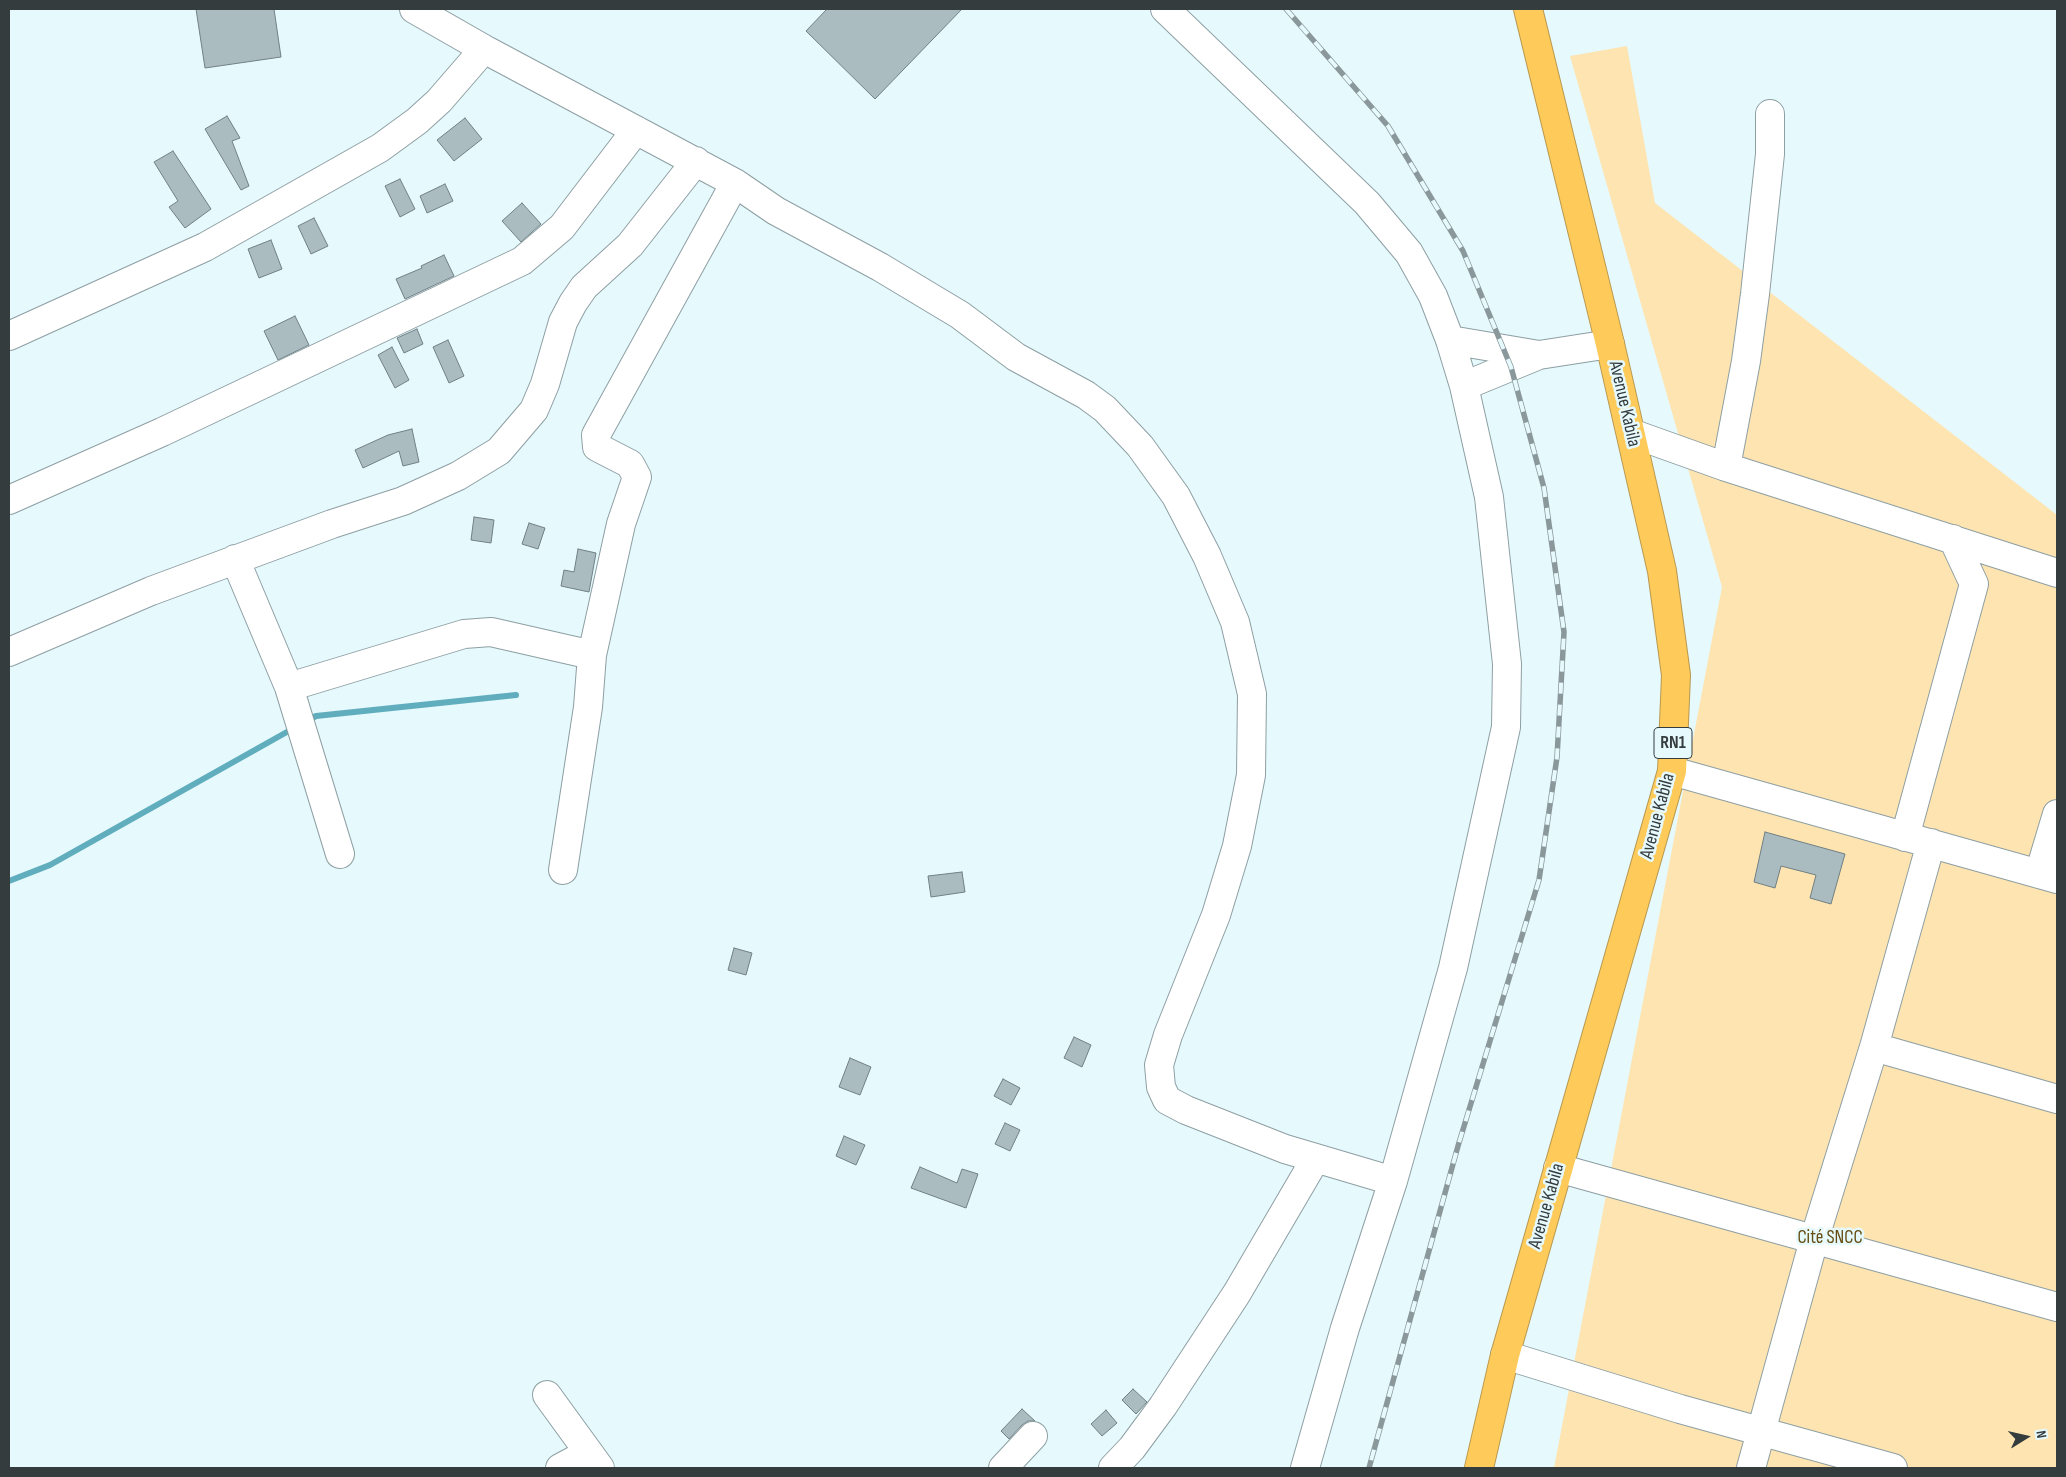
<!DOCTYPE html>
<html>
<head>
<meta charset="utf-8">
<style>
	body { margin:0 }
	#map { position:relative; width:2066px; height:1477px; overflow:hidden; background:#e6f9fd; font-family:"Sofia Sans Condensed",sans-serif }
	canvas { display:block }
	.frame { position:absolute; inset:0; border:10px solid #353c3e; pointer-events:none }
	.north { position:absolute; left:2001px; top:1412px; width:50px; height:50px; -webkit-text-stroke:4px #e6f9fd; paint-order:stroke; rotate:80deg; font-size:14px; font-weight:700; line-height:20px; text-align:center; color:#353c3e }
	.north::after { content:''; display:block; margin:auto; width:18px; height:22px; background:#353c3e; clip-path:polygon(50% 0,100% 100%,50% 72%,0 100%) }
</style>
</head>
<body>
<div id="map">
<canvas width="2066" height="1477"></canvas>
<div class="frame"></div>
<div class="north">N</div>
</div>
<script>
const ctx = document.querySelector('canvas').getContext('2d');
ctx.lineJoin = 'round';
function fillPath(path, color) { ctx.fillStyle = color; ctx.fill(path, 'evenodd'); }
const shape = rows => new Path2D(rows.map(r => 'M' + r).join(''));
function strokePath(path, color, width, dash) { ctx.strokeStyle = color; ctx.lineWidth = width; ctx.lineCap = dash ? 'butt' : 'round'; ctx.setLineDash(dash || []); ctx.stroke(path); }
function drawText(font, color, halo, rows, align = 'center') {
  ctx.font = font + ' "Sofia Sans Condensed",sans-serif'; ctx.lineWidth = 5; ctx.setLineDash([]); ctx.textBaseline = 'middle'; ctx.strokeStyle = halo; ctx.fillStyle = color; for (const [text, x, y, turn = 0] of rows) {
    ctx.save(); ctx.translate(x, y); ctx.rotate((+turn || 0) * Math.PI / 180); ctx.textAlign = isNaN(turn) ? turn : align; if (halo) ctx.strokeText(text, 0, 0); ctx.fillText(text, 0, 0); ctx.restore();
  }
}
const green = shape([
	[1627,46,1655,203,2057,515,2057,1468,1554,1468,1722,587,1570,56]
]);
const stream = shape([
	[305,722,316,716,516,695],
	[9,881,50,865,294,728]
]);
const building = shape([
	[196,9,274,9,281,57,205,68,196,9],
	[827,9,962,9,875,99,806,31,827,9],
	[227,116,240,138,232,141,249,186,241,190,205,129,227,116],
	[465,118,482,139,454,161,437,140,465,118],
	[173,151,211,209,185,228,169,207,178,201,154,162,173,151],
	[400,179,415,209,400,217,385,186,400,179],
	[445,184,453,201,427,213,420,196,445,184],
	[522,203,541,224,521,242,502,221,522,203],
	[314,218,328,246,311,254,298,226,314,218],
	[271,240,282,269,259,278,248,249,271,240],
	[444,255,454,276,405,299,396,279,422,268,421,266,444,255],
	[295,316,309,345,278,360,264,331,295,316],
	[417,329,423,344,404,353,397,338,417,329],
	[448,340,464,376,449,383,433,347,448,340],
	[392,347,409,380,395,388,378,355,392,347],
	[412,429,419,462,403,466,399,451,363,468,355,450,388,435,412,429],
	[474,517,494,520,491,543,471,540,474,517],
	[529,523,545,528,538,549,522,544,529,523],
	[578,549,596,553,589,592,561,586,564,570,574,572,578,549],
	[1765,832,1845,854,1831,904,1810,898,1816,875,1781,866,1775,888,1754,882,1765,832],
	[962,872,965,892,931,897,928,876,962,872],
	[734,948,752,953,746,975,728,970,734,948],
	[1074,1037,1091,1045,1082,1067,1064,1058,1074,1037],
	[850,1058,871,1067,860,1095,839,1087,850,1058],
	[1003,1079,1020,1088,1011,1105,994,1096,1003,1079],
	[1005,1123,1020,1130,1010,1151,995,1144,1005,1123],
	[844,1136,865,1145,856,1165,836,1156,844,1136],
	[920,1167,957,1183,962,1169,978,1174,966,1208,911,1188,920,1167],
	[1133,1389,1147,1402,1136,1414,1122,1400,1133,1389],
	[1022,1409,1035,1421,1028,1421,1022,1425,1009,1439,1001,1431,1022,1409],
	[1106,1410,1117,1423,1102,1436,1091,1424,1106,1410]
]);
const minor = shape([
	[414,9,484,49,735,183,776,211,880,267,960,315,1016,357,1086,395,1105,409,1140,446,1176,496,1207,556,1235,622,1252,694,1251,775,1237,846,1216,915,1168,1035,1159,1065,1161,1087,1167,1100,1186,1110,1285,1149,1393,1181],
	[1165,9,1367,203,1409,253,1433,296,1450,340,1464,386,1489,497,1507,664,1506,727,1453,968,1393,1181,1345,1328,1305,1468],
	[9,336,205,247,380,148,417,121,439,101,484,49],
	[1450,340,1539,355],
	[1464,386,1539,355,1610,344],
	[1631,433,1726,467,2057,573],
	[1726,467,1746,361,1755,294,1770,154,1770,114],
	[9,500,162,432,522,261,562,227,636,130],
	[235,559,289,687,340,854],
	[9,652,151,591,332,524,403,501,458,476,499,451,534,410,545,384,563,322,573,303,584,287,630,245,696,161],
	[289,687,464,634,491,632,592,655],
	[1672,771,2057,879],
	[1905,837,1974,584,1953,539],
	[563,870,588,707,592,655,621,524,637,477,630,464,597,447,596,435,735,183],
	[2039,874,2057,814],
	[1874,1047,2057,1099],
	[1558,1168,2057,1307],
	[1505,1355,1680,1409,1893,1468],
	[547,1395,600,1468],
	[560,1468,588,1453],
	[1003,1468,1033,1436],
	[1113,1468,1132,1448,1163,1406,1237,1293,1316,1158],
	[1751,1468,1814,1240,1874,1047,1931,843]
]);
const highway = shape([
	[1479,1468,1505,1355,1672,771,1676,675,1662,571,1610,344,1528,9]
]);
const rail = shape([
	[1286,9,1388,126,1463,251,1511,367,1544,488,1564,632,1557,757,1539,880,1458,1146,1369,1468]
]);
const shields = [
	[1673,743,38]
];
const shieldNames = [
	["RN1",1673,743]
];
const streetNames = [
	["Avenue Kabila",1624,404,77],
	["Avenue Kabila",1658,816,-75],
	["Avenue Kabila",1547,1206,-74]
];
const parkNames = [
	["Cité SNCC",1830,1238]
];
fillPath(green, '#fee4b0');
strokePath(stream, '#5fadbd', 6);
fillPath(building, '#abbcc0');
strokePath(building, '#708084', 1);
strokePath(minor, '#8e9fa3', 30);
strokePath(highway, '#b89850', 30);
strokePath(minor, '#fff', 28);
strokePath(highway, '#feca59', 28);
strokePath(rail, '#8b989b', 5.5);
strokePath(rail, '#e6f9fd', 4, [11]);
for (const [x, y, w] of shields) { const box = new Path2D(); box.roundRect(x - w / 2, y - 15.5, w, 31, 4); ctx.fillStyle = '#e6f9fd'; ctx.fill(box); strokePath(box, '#353c3e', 1); }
drawText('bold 18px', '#353c3e', null, shieldNames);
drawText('19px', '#353c3e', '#e6f9fd', streetNames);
drawText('19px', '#664d11', '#e6f9fd', parkNames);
</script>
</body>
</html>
